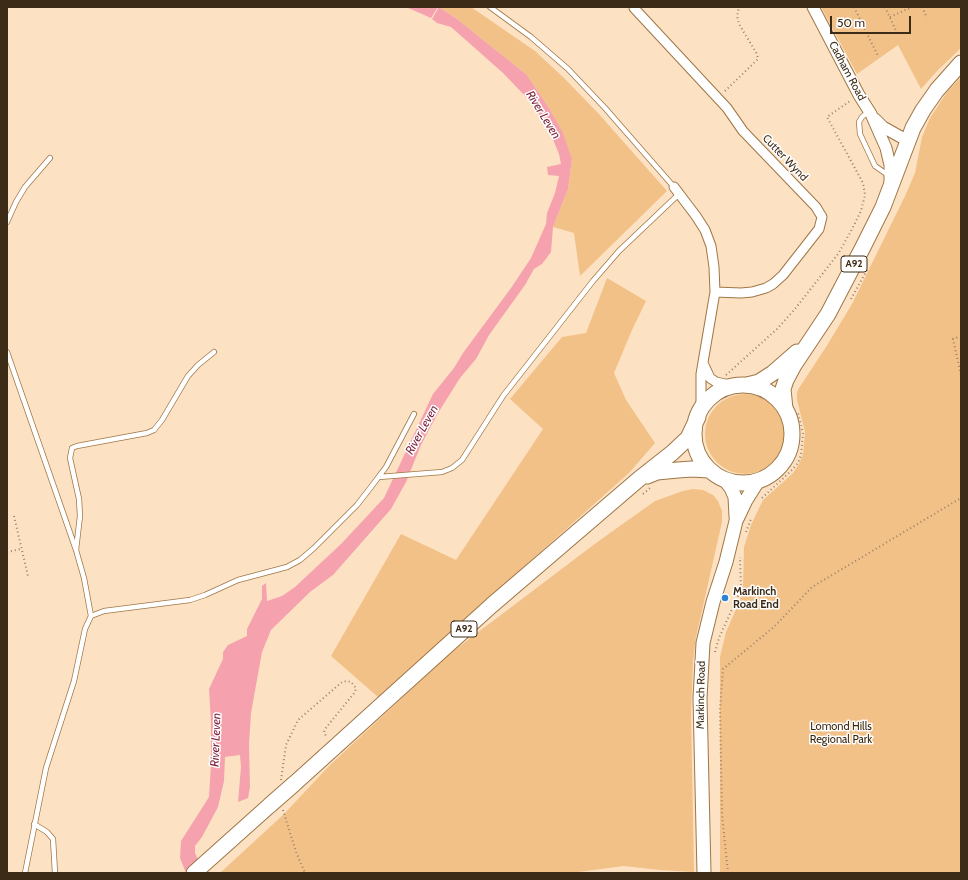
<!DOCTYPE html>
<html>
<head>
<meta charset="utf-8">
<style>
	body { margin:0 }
	#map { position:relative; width:968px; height:880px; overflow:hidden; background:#fde1c3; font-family:Cabin,sans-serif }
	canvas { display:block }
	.frame { position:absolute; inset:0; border:8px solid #3c2b16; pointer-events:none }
	.scale { position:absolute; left:830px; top:16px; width:81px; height:18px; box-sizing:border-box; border:2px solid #3c2b16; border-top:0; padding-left:5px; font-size:12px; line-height:14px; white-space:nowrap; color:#3c2b16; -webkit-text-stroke:3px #fff; paint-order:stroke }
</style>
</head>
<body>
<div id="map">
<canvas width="968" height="880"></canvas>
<div class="frame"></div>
<div class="scale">50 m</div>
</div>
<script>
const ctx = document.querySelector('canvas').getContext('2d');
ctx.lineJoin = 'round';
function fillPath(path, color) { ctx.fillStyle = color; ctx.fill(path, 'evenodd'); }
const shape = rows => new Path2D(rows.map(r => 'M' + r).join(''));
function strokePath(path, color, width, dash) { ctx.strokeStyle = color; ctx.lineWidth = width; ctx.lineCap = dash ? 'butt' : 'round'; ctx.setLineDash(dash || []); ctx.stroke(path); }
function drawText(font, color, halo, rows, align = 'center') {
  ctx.font = font + ' Cabin,sans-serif'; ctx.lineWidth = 3; ctx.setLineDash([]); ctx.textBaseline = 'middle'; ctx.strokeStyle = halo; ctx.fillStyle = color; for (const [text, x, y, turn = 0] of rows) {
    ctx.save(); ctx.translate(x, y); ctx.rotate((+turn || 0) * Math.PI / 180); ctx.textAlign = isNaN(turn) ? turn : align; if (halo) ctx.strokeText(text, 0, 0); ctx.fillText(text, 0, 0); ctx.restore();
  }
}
const green = shape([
	[439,7,471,7,535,51,565,79,598,113,667,191,580,276,574,233,553,227,568,189,572,159,562,133,549,108,527,75,457,19],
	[821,7,961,7,961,48,938,70,921,89,898,45,857,74],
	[961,77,961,873,720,873,720,657,726,632,740,600,743,589,744,547,751,525,763,500,793,473,799,464,803,454,805,432,797,400,797,392,799,388,826,347,852,304,905,196,915,173,922,137,930,118,947,92],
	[607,278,646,301,632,330,614,373,626,400,655,443,629,473,378,697,331,656,401,534,456,560,543,429,510,399,562,337,586,333],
	'705 434a40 40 0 1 1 80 0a40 40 0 1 1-80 0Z',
	[693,489,703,490,713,495,718,501,722,511,722,522,696,637,693,661,691,713,694,872,660,870,624,866,571,873,220,873,284,814,329,766,448,655,596,543,655,501,683,491]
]);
const water = shape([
	[406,7,438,7,431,18],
	[439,7,457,19,527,75,549,108,563,133,572,159,568,189,553,227,551,252,542,264,534,269,525,285,489,335,476,359,460,378,438,413,421,445,406,482,391,509,333,575,310,592,271,630,262,652,251,713,249,744,250,787,248,798,238,802,241,767,240,755,225,757,224,781,218,807,202,837,195,846,195,853,204,873,186,873,180,858,181,841,209,797,211,764,211,722,209,689,223,659,223,652,228,645,247,636,247,629,262,599,262,586,266,583,267,601,282,596,295,587,341,544,384,498,433,394,454,368,463,353,511,288,531,258,546,224,547,213,555,193,559,176,548,175,547,167,561,164,559,154,552,137,539,114,528,99,503,73,468,42,451,27,437,23,432,19]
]);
const path = shape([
	[854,7,878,56],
	[885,7,898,35],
	[922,7,927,18],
	[890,17,912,7],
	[725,91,758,59,757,54,739,24,737,16,739,7],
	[851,299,867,270],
	[961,336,953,339,961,375],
	[726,375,777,329,795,309,838,254,851,231,861,211,865,195,863,183,827,117,850,101],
	[643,494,650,488],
	[762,498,792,470,798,463,801,455,803,433,798,413],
	[14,516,28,576],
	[746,532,751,519],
	[7,552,21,549],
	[715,652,719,638,738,596,741,589,740,557],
	[281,780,286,745,298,720,342,682,347,681,351,682,356,688,355,692,325,729,324,732,327,738],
	[283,810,296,852,305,873],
	[728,873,722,814,720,709,723,669,775,626,812,587,961,498]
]);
const service = shape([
	[490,7,531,37,568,69,605,108,674,187],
	[869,111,862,117,859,122,860,134,875,166,888,175],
	[7,222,16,202,25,187,50,158],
	[7,352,76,550,84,578,91,616],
	[379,477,442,472,452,468,462,460,503,396,593,281,619,251,680,193],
	[76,550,80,516,79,499,70,458,72,448,77,446,147,433,154,430,162,420,188,376,198,365,214,352],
	[34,824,47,832,53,839,55,873],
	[25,873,46,768,74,681,85,629,91,616,104,611,190,600,205,595,238,580,287,567,300,560,314,548,357,505,371,487,386,467,414,414]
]);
const minor = shape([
	[634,8,727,108,743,131,816,207,822,217,819,229,783,275,773,284,766,288,752,292,741,293,715,292],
	[674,187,696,216,705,230,711,246,714,267,715,292,701,374,701,410],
	[703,363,710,378,716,382,734,386]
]);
const tertiary = shape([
	[813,7,859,95,871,114,886,148,890,165,890,182],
	[875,119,883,127,908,141]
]);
const secondary = shape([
	[724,479,731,488,735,497,736,517],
	[704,873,700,698,703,643,713,602,726,562,736,521,746,500,758,481]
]);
const trunk = shape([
	[747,385,759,382,773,373,797,352],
	'694 434a49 49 0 1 1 98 0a49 49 0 1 1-98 0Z',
	[785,409,783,389,786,380,794,365,828,314,863,247,883,207,913,128,923,110,937,90,961,63],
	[647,476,657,472,678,470,692,469,709,470],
	[294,784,492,605,639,479,672,453,688,438,698,417],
	[194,873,270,805]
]);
const trunkBridge = shape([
	[270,805,294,784]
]);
const markers = [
	[725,598,4,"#2d84d2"]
];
const shields = [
	[854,264,26],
	[464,629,26]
];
const shieldNames = [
	["A92",854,264],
	["A92",464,629]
];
const streetNames = [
	["Cadham Road",847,71,62],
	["Cutter Wynd",785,158,46],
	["Markinch Road",701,695,-89]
];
const poiNames = [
	["Markinch",733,592],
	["Road End",733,605]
];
const parkNames = [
	["Lomond Hills",841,727],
	["Regional Park",841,740]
];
const waterNames = [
	["River Leven",543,115,58],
	["River Leven",422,430,-61],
	["River Leven",216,740,-88]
];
fillPath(green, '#f2c188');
fillPath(water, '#f5a2ae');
strokePath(service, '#9e7645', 6);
strokePath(minor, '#9e7645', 11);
strokePath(tertiary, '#9e7645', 13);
strokePath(secondary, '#9e7645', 15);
strokePath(trunk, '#9e7645', 17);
strokePath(path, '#988268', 2, [1, 3]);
strokePath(service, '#fff', 4.5);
strokePath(minor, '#fff', 9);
strokePath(tertiary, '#fff', 11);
strokePath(secondary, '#fff', 13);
strokePath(trunk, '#fff', 15);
strokePath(trunkBridge, '#9e7645', 17, []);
strokePath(trunkBridge, '#fff', 15);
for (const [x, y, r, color] of markers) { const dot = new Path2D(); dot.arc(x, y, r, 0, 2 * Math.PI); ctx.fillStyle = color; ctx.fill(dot); strokePath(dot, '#fff', 1.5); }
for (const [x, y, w] of shields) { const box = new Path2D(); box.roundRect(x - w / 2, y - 8, w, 16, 3); ctx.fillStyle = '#fff'; ctx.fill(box); strokePath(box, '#3c2b16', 1); }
drawText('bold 10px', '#3c2b16', null, shieldNames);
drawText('11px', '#3c2b16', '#fff', streetNames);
drawText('bold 11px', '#3c2b16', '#fff', poiNames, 'left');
drawText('11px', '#3b260a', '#fff', parkNames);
drawText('italic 12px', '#7d1f37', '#fff', waterNames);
</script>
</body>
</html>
